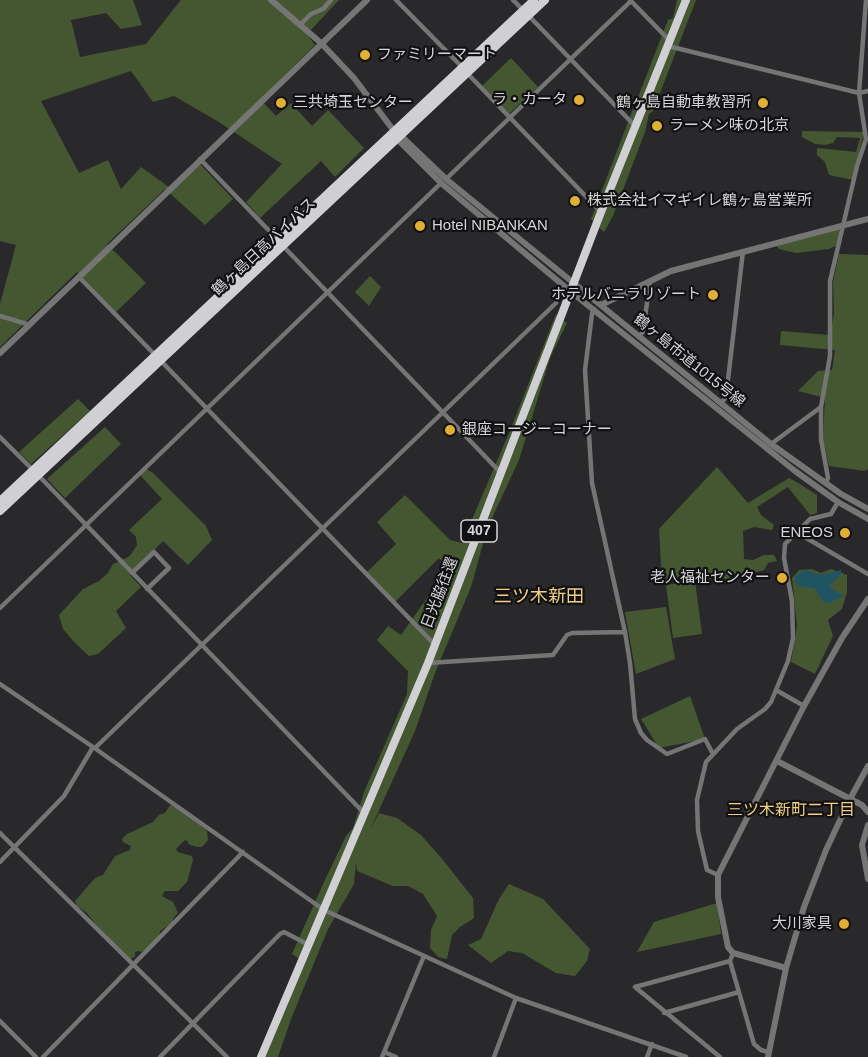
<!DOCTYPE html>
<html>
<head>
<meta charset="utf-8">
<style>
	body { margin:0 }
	canvas { display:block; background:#29282b }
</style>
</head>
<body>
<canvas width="868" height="1057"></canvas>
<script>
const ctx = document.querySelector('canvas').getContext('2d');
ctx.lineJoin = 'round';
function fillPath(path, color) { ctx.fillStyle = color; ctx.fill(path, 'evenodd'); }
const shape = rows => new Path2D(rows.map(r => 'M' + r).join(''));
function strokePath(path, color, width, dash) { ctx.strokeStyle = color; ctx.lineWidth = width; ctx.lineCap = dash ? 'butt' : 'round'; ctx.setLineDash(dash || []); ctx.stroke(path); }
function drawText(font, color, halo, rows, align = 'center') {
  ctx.font = font + ' Helvetica,"Noto Sans JP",sans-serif'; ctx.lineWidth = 4.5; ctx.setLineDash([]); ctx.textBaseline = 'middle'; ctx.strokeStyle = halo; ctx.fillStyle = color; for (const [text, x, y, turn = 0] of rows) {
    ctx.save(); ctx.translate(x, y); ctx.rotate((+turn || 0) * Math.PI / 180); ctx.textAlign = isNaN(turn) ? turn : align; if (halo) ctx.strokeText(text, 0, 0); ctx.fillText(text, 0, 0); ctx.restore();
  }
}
const green = shape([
	[0,0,133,0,142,25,121,29,106,13,71,20,80,57,146,44,181,0,339,0,307,34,315,45,260,99,276,116,291,103,312,126,328,110,364,148,335,177,321,161,260,218,246,202,282,164,219,122,174,96,153,102,131,71,41,101,79,173,108,160,121,189,141,167,173,190,200,164,233,199,205,225,165,189,107,244,146,283,116,312,77,272,0,347,0,304,16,245,0,241],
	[677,0,696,0,653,111,649,114,645,132,613,216,604,232,591,219,633,109,641,106,638,97,668,20,673,18],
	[511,58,538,87,509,114,482,86],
	[802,131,864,132,853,180,829,175,825,162,817,155,817,148,856,152,860,138,837,137,833,143,825,145,815,144,802,137],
	[840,228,838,245,829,249,796,253,779,249,776,245],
	[839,254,868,255,868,469,865,471,829,466,823,439,825,398,798,391,818,371,832,370,835,350,780,345,781,331,830,335,834,314,833,282],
	[370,276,381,287,369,306,355,292],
	[556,314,567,323,550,358,519,460,487,529,471,587,435,673,415,731,370,830,379,813,397,818,421,835,443,860,473,898,474,918,460,927,452,935,447,959,438,957,430,948,431,930,437,916,423,894,408,886,393,886,357,871,356,862,354,884,328,929,291,1019,278,1057,257,1057,301,960,292,954,324,882,346,836,353,828,364,792,407,694,408,671,377,640,388,626,401,635,448,568,439,558,395,602,367,572,396,544,377,522,405,495,450,540,462,543,509,433],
	[78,399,90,411,31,464,19,452],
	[105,427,121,444,65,498,47,479],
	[717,467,748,503,789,478,800,484,817,495,817,513,810,515,788,487,757,507,761,515,774,525,772,530,754,527,743,531,744,559,753,560,764,555,774,555,777,561,768,563,764,570,725,580,698,578,662,582,659,529],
	[146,469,152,472,206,526,212,540,188,565,163,541,130,575,141,587,116,611,126,628,98,654,89,656,75,643,63,629,59,615,83,589,99,581,108,573,113,564,130,556,137,545,136,537,129,530,162,499,140,475],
	[812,569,821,573,831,569,847,575,847,592,842,609,828,620,833,636,815,674,791,662,797,626,792,578,799,570],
	[695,581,702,634,673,638,666,585],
	[666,607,675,659,636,674,625,612],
	[690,696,705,739,659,748,641,719],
	[170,805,174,805,204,828,207,831,208,840,202,847,197,847,188,844,188,841,185,840,176,849,178,852,192,856,193,860,187,882,178,891,165,891,162,896,173,902,178,913,174,917,172,923,160,931,159,936,147,949,141,952,138,951,135,952,135,957,130,959,98,927,86,912,77,906,75,901,95,878,103,875,115,856,130,850,131,846,123,842,122,839,127,834,153,822,159,815,165,813],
	[509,884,543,899,590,949,587,961,575,976,556,973,522,953,508,951,491,963,468,945,481,939,499,899],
	[717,903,721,934,637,952,654,922]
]);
const water = shape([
	[804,570,822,575,841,570,841,574,829,587,844,596,829,603,824,603,814,588,802,587,795,583,795,576]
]);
const minor = shape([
	[396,0,462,67],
	[513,0,523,10],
	[630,0,670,41],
	[528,15,636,127],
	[301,24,311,14,323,9,331,0],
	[668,46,859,93,868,91],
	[467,73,600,211],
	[200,159,278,240],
	[446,179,631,1],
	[284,247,501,473],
	[79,277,156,356],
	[0,316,30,325],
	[639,336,643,332,650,281],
	[161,361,434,644],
	[721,403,726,397,743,251],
	[0,437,33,470],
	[771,444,821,407],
	[39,476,364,813],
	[826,483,828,478,821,439,821,407,830,356,830,281,857,166,866,139,859,93,866,0],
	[796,532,868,574],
	[132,573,154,552,169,568,147,589],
	[0,608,441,183],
	[625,632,630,663,635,719,641,733,647,740,667,754,705,739,713,754],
	[428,663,553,655,567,635,572,633,625,632,592,483,585,370,592,314,594,309],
	[0,684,93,747,324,910,516,998,686,1057],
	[776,690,804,706],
	[95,748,556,303],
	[0,833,227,1057],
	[0,862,64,796,93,747],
	[718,875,707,870,698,831,697,800,706,762,737,729,765,709,771,702,788,661,793,638,792,601,784,558,785,544,810,519,831,514,838,502],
	[733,953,730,961,754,1044,761,1050,768,1052],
	[635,987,720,1057],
	[635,987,730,961],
	[664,1013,739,992],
	[0,1021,36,1057],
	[384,1052,396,1057],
	[43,1057,243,852],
	[160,1057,280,934,284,932,309,945],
	[382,1057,424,956],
	[494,1057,516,998],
	[647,1057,652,1044]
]);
const tertiary = shape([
	[271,0,321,43,354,78,394,131,397,139,441,183,570,291,795,471,838,502,868,519],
	[399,134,446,179,771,444,841,494,868,509],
	[601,305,671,271,868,219],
	[0,353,367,0],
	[777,761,862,805,868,812],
	[868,825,862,845,868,879],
	[786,968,733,953,728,947,718,897,718,875,804,706,842,638,868,599],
	[768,1057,786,968,804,907,826,850,850,799,868,766]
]);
const trunk = shape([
	[0,501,534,0],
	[0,511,545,0],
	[261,1057,428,663,601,212,686,0]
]);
const markers = [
	[365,55,6,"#e0b034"],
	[579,100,6,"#e0b034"],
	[281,103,6,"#e0b034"],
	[763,103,6,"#e0b034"],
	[657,126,6,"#e0b034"],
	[575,201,6,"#e0b034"],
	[420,226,6,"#e0b034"],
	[713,295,6,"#e0b034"],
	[450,430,6,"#e0b034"],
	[845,533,6,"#e0b034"],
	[782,578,6,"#e0b034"],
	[844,924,6,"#e0b034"]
];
const shields = [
	[479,531,36]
];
const shieldNames = [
	["407",479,531]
];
const poiNames = [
	["ファミリーマート",377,55],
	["ラ・カータ",567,100,"right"],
	["三共埼玉センター",293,103],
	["鶴ヶ島自動車教習所",751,103,"right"],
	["ラーメン味の北京",669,126],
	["株式会社イマギイレ鶴ヶ島営業所",587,201],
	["Hotel NIBANKAN",432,226],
	["ホテルバニラリゾート",701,295,"right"],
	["銀座コージーコーナー",462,430],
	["ENEOS",833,533,"right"],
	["老人福祉センター",770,578,"right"],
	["大川家具",832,924,"right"]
];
const streetNames = [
	["鶴ヶ島日高バイパス",264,247,-43],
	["鶴ヶ島市道1015号線",689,361,39],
	["日光脇往還",440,593,-69]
];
const neighbourhoodNames = [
	["三ツ木新町二丁目",791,811]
];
const quarterNames = [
	["三ツ木新田",539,597]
];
fillPath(green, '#455731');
fillPath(water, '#205463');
strokePath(minor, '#757576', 4.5);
strokePath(tertiary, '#757576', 6);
strokePath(trunk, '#d0d0d4', 8);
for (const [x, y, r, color] of markers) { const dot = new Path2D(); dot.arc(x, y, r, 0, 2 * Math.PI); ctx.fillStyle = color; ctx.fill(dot); strokePath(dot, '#111113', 2); }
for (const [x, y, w] of shields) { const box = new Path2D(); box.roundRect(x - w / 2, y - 11, w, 22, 4.5); ctx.fillStyle = '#111113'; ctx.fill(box); strokePath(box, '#d6d6d8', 1.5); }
drawText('bold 14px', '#d6d6d8', null, shieldNames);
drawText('15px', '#d6d6d8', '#111113', poiNames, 'left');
drawText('15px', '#d6d6d8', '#111113', streetNames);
drawText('16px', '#f0cf85', '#111113', neighbourhoodNames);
drawText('18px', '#f0cf85', '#111113', quarterNames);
</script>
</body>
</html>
